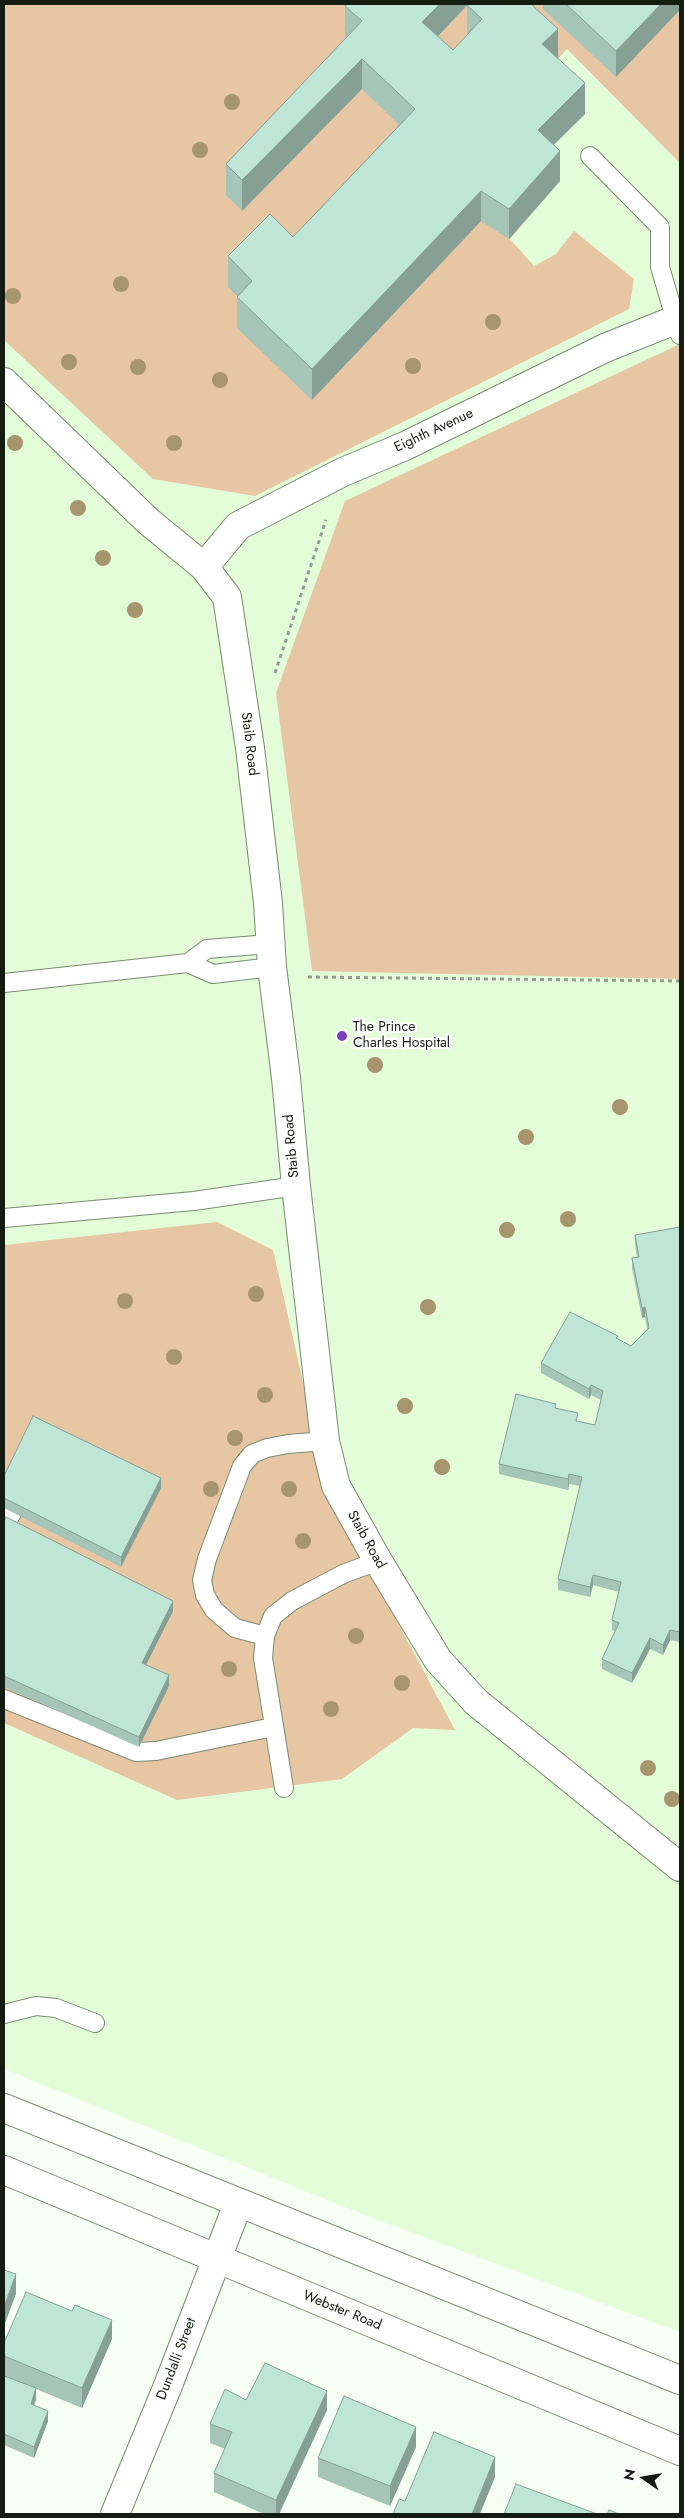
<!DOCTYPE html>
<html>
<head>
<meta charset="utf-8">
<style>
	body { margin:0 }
	#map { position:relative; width:684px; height:2518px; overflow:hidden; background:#f6fff3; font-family:Jost,sans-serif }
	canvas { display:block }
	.frame { position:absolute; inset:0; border:5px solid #141b11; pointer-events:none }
	.north { position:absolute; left:619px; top:2453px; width:50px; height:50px; -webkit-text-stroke:4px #fff; paint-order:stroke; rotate:283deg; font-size:14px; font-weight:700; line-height:20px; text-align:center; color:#141b11 }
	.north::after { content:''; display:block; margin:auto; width:18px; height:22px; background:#141b11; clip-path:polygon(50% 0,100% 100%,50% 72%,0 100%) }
</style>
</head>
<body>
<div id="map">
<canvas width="684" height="2518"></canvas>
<div class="frame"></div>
<div class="north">N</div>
</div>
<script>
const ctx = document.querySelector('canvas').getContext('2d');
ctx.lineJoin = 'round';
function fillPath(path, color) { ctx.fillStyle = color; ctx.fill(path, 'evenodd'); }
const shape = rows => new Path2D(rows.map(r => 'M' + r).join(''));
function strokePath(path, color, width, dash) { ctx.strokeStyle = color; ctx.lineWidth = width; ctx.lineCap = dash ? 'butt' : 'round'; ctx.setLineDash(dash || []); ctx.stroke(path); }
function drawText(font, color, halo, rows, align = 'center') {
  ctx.font = font + ' Jost,sans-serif'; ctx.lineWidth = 4.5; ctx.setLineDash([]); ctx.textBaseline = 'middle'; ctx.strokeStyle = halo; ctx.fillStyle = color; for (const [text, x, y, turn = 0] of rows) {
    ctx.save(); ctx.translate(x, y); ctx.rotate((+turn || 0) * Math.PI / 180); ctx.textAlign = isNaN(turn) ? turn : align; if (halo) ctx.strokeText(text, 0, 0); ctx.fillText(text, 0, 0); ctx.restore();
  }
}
const built = shape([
	[4,4,680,4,680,2332,370,2217,4,2069]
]);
const green = shape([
	[4,4,680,4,680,163,567,49,542,75,538,161,560,181,510,239,534,266,556,254,574,231,634,279,629,309,255,496,153,479,4,340],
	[680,344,680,979,312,971,276,693,345,501],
	[217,1222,273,1250,328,1492,455,1730,413,1728,342,1779,177,1800,4,1723,4,1245]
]);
const path = shape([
	[275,673,326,520],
	[308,977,680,981]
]);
const service = shape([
	[590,156,660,227,660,267,680,335],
	[188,963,207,949,269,944],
	[4,983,188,963,213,974,272,967],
	[4,1218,194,1201,296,1186],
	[4,1526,12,1513],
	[265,1636,235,1628,214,1610,205,1595,202,1580,207,1559,242,1466,252,1454,267,1448,288,1444,325,1441],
	[4,1699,136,1752,156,1751,273,1727],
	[284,1788,263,1658,265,1636,273,1616,292,1601,343,1574,378,1561],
	[4,2014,36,2006,56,2008,95,2023]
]);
const minor = shape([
	[4,382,148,521,204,567,227,597,250,748,268,903,272,967,286,1078,296,1186,325,1441,336,1486,378,1561,438,1660,476,1702,680,1867],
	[204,567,238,526,343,472,405,446,605,348,680,318]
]);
const tertiary = shape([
	[115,2514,167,2388,238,2204]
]);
const primary = shape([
	[4,2108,680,2380],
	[4,2170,680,2451]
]);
const trees = [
	[232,102],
	[200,150],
	[121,284],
	[13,296],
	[493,322],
	[69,362],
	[413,366],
	[138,367],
	[220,380],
	[15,443],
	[174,443],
	[78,508],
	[103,558],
	[135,610],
	[375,1065],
	[620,1107],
	[526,1137],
	[568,1219],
	[507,1230],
	[256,1294],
	[125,1301],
	[428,1307],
	[174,1357],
	[265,1395],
	[405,1406],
	[235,1438],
	[442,1467],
	[211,1489],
	[289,1489],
	[303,1541],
	[356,1636],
	[229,1669],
	[402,1683],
	[331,1709],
	[648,1768],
	[672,1799]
];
const wall = shape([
	[531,4,585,114,554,145,560,181,509,239,481,221,312,400,237,328,237,296,228,287,228,256,293,237,399,125,362,89,242,211,226,195,226,164,346,38,345,37,345,6],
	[467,6,467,36,453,50,438,36],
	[543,4,680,4,616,77,543,9],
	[680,1227,680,1642,670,1640,663,1655,650,1649,632,1683,602,1669,602,1659,615,1631,612,1630,612,1620,619,1592,593,1585,590,1597,558,1590,558,1579,580,1486,569,1484,568,1490,499,1474,499,1464,556,1408,578,1422,595,1425,601,1400,591,1395,589,1399,541,1373,541,1363,618,1339,631,1346,647,1329,645,1317,642,1318,632,1268,632,1258,637,1257,635,1245,635,1235],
	[4,1476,161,1488,121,1567,4,1508],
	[4,1521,173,1611,146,1665,169,1686,139,1747,4,1687],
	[112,2339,82,2408,36,2389,36,2399,34,2405,48,2421,34,2458,4,2445,4,2343],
	[246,2400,327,2410,279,2514,264,2514,214,2492,214,2473,225,2449,210,2443,210,2424],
	[416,2447,390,2506,318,2477,318,2458]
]);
const shadedWall = shape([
	[440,4,468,4,422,53,422,22],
	[661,4,680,4,680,10,616,77,616,51],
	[558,29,558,59,542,44],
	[362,59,362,89,242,211,242,180],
	[585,83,585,114,538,160,538,130],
	[560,151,560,181,509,239,509,209],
	[481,191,481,221,312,400,312,369],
	[645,1307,645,1317,642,1318,642,1308],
	[591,1385,591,1395,589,1399,589,1389],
	[569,1474,569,1484,568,1490,568,1479],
	[161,1478,161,1488,121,1567,121,1557],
	[593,1575,593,1585,590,1597,590,1587],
	[173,1601,173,1611,142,1673,142,1663],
	[670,1630,670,1640,663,1655,663,1645],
	[650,1638,650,1649,632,1683,632,1673],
	[169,1675,169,1686,139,1747,139,1737],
	[16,2274,16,2294,4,2326,4,2307],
	[112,2320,112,2339,82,2408,82,2388],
	[36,2388,36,2399,31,2415,31,2404],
	[327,2391,327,2410,279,2514,276,2514,276,2500],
	[48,2411,48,2421,34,2458,34,2447],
	[416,2427,416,2447,390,2506,390,2486],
	[495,2457,495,2477,480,2514,472,2514]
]);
const building = shape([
	[348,4,440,4,422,22,453,50,482,19,467,5,468,4,531,4,558,29,542,44,585,83,538,130,560,151,509,209,481,191,312,369,237,297,252,281,228,256,270,214,293,237,415,109,362,59,242,180,226,164,362,21,345,6,348,4],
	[566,4,661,4,616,51,566,4],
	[680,1227,680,1632,670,1630,663,1645,650,1638,632,1673,602,1659,619,1623,612,1620,621,1582,593,1575,590,1587,558,1579,582,1477,569,1474,568,1479,499,1464,516,1394,556,1404,555,1408,578,1413,576,1421,595,1425,603,1391,591,1385,589,1389,541,1363,570,1312,618,1336,616,1338,631,1346,649,1328,645,1307,642,1308,632,1258,639,1257,635,1235,680,1227],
	[33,1416,161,1478,121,1557,4,1498,4,1476,33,1416],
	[6,1517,173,1601,142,1663,169,1675,139,1737,4,1676,4,1521,6,1517],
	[4,2270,16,2274,4,2307,4,2270],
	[26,2292,72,2311,75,2305,112,2320,82,2388,4,2356,4,2343,26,2292],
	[265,2363,327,2391,276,2500,214,2473,232,2432,210,2424,225,2389,246,2400,265,2363],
	[4,2376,36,2388,31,2404,48,2411,34,2447,4,2434,4,2376],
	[344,2396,416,2427,390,2486,318,2458,344,2396],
	[434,2432,495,2457,472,2514,393,2514,399,2499,405,2501,434,2432],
	[516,2484,597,2514,504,2514,516,2484],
	[609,2510,619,2514,607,2514,609,2510]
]);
const markers = [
	[342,1036,6,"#7b41b8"]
];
const streetNames = [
	["Eighth Avenue",434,431,-25],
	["Staib Road",249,744,83],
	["Staib Road",292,1146,-95],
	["Staib Road",366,1540,61],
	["Webster Road",342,2311,22],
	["Dundalli Street",177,2359,-69]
];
const poiNames = [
	["The Prince",353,1028],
	["Charles Hospital",353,1044]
];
fillPath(built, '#e4fdd9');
fillPath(green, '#e6c6a3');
strokePath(service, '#788b70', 20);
strokePath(minor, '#788b70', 30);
strokePath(tertiary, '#788b70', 30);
strokePath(primary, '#788b70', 30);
strokePath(path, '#959d92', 3, [4, 4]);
strokePath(service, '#fff', 18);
strokePath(minor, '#fff', 28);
strokePath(tertiary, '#fff', 28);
strokePath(primary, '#fff', 28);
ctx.fillStyle = '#a7956e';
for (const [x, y] of trees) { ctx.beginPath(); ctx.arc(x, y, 8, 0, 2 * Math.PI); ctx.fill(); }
fillPath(wall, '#a4c5b8');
fillPath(shadedWall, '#86a096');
fillPath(building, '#bfe5d6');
strokePath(building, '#86a096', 1);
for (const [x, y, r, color] of markers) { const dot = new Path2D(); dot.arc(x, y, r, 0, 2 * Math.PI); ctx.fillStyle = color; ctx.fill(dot); strokePath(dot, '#fff', 2); }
drawText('14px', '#141b11', '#fff', streetNames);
drawText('14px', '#141b11', '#fff', poiNames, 'left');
</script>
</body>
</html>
